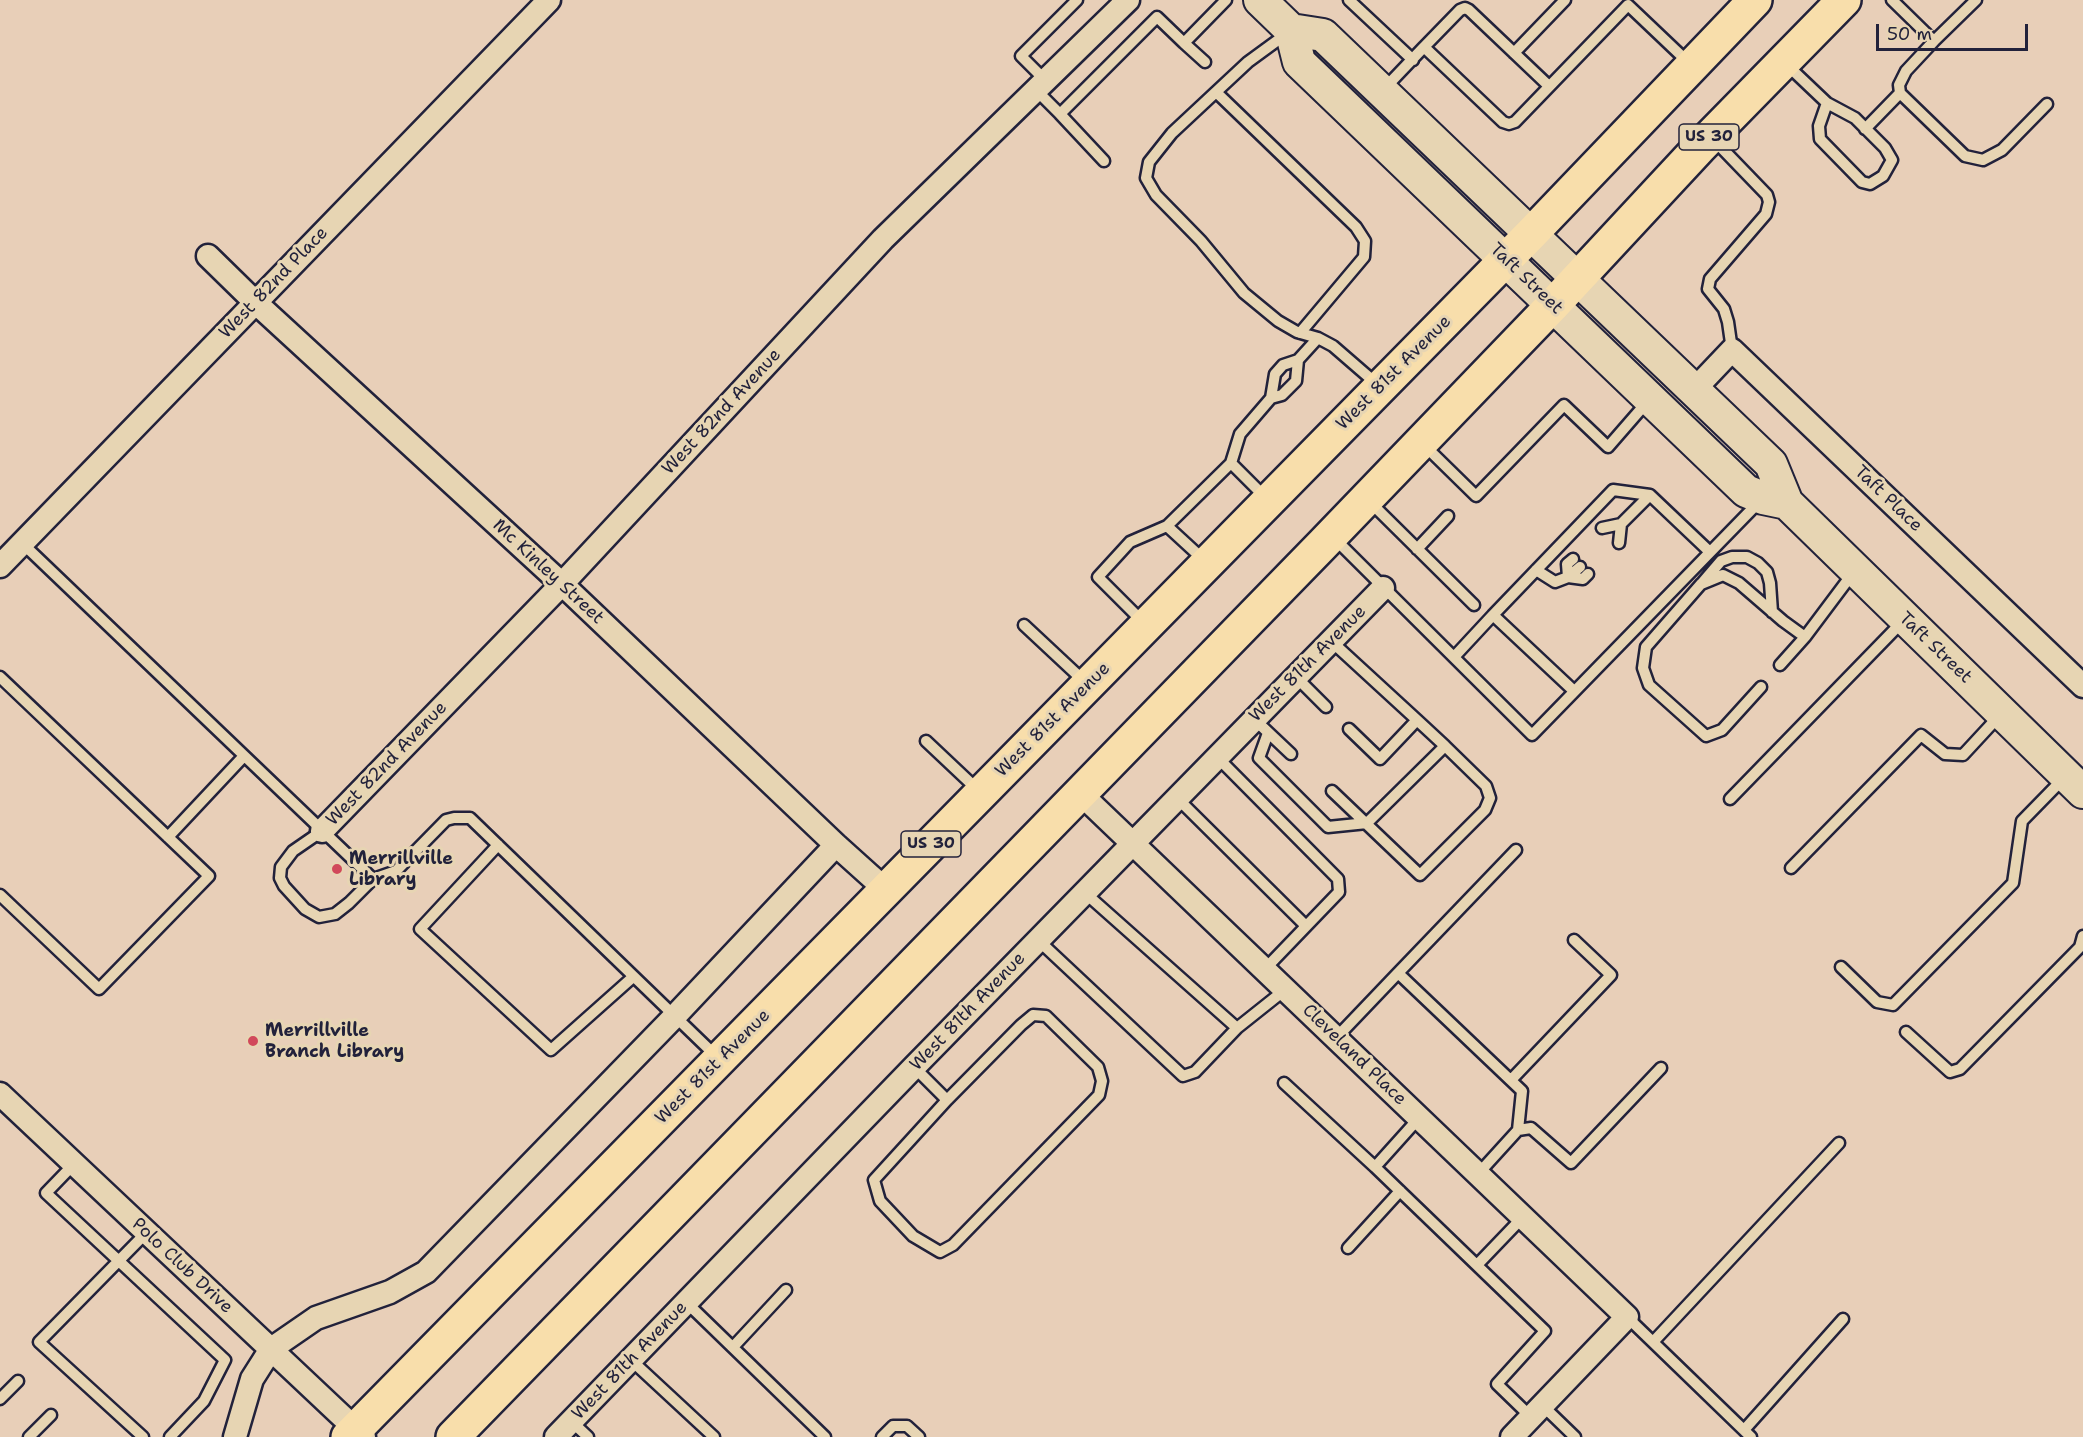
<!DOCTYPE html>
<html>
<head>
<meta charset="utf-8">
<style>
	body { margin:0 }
	#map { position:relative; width:2083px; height:1437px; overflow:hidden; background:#e8cfb8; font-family:"Shantell Sans",sans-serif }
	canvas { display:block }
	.scale { position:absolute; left:1876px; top:24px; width:152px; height:27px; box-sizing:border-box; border:3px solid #22223b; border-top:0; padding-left:8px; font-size:18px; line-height:21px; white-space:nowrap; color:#22223b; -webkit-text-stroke:4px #e7d5b3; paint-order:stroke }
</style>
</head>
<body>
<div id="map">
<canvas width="2083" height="1437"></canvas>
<div class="scale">50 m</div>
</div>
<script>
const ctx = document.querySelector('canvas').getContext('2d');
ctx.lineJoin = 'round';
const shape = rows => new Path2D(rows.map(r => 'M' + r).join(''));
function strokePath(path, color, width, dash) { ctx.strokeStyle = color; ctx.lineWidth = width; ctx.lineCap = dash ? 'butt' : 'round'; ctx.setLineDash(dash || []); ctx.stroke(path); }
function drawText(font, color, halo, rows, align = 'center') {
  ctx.font = font + ' "Shantell Sans",sans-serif'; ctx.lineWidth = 6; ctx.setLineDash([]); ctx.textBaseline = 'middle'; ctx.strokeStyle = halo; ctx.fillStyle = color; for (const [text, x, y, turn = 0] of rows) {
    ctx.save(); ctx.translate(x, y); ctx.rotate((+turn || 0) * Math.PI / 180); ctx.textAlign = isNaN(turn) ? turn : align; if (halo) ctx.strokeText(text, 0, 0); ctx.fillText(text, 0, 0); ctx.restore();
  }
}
const lane = shape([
	[1349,0,1413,60],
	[1892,0,1934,41,1906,71,1899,85,1900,93,1965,156,1983,160,2002,150,2047,104],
	[1289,32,1248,62,1172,133,1149,162,1146,178,1156,195,1201,241,1244,293,1278,321,1297,332,1318,338,1333,346,1378,385],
	[1934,41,1976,0],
	[1184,43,1205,62],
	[1424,47,1460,10,1465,8,1469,10,1549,86],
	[1514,53,1565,0],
	[1786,64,1827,103,1855,118,1885,148,1892,160,1883,176,1870,184,1862,182,1820,139,1819,126,1827,103],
	[1046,81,1021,56,1077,0],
	[1036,90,1060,114,1157,17,1184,43,1226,0],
	[1383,90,1424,47,1503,122,1509,124,1515,122,1628,5,1689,63],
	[1216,92,1356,227,1365,241,1364,257,1300,333],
	[1060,114,1104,161],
	[1865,129,1900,93],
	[1712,138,1767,195,1769,202,1766,214,1710,279,1708,289,1724,309,1728,322,1732,350],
	[1271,398,1282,395,1296,381,1298,360,1318,338],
	[1424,445,1476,496,1564,405,1608,447,1648,401],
	[1231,463,1240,434,1271,398,1275,374,1283,365,1298,360],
	[1369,501,1474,605],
	[1602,528,1621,524],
	[1334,538,1532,735,1759,502],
	[22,543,373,879,396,871,446,820,454,818,470,818,716,1056],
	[1619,543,1621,524,1650,495],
	[1417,549,1448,516],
	[1205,561,1167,526,1231,463,1266,498],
	[1536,570,1555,582,1568,577,1583,579,1588,574],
	[1568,577,1567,564,1573,559],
	[1568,577,1580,567],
	[1703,582,1721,561,1732,557,1747,557,1758,563,1767,572,1770,583,1772,612],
	[1144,623,1098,577,1130,542,1167,526],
	[1024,625,1085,682],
	[1331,641,1417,720],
	[1454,657,1493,615],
	[1780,665,1805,637],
	[0,677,209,876,99,989,0,895],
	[1296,677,1326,707],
	[1761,687,1722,730,1706,736,1649,685,1643,668,1646,647,1701,584,1723,575,1739,583,1783,621,1805,637,1853,573],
	[1574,691,1493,615,1613,490,1650,495,1710,552],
	[1254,719,1291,754],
	[1268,733,1259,758,1328,827,1367,823,1445,746,1417,720,1380,759,1349,729],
	[926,741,979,791],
	[1217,757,1338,879,1339,892,1265,969],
	[1332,791,1420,875,1485,810,1490,798,1486,786,1445,746],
	[1177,798,1306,926],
	[1730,799,1903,621],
	[322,831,293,851,281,867,280,878,284,886,305,909,319,917,335,914,349,903,373,879],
	[168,837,244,756],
	[498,845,420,929,551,1050,633,977],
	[1791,868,1921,735,1945,754,1963,755,2000,715],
	[1084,892,1237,1028],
	[1038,940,1183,1076,1195,1072,1237,1028,1286,989],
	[1841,967,1877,1002,1893,1005,2013,883,2022,821,2064,778],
	[1398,973,1516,850],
	[1906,1032,1950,1072,1960,1069,2080,947,2083,936],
	[1336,1038,1398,973,1522,1091,1518,1130],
	[914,1067,947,1100,874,1180,880,1201,913,1236,940,1252,953,1245,1099,1095,1102,1081,1098,1067,1046,1016,1033,1015,1021,1025,947,1100],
	[1511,1080,1611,975,1574,940],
	[1284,1083,1375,1167,1419,1118],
	[74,1164,46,1193,225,1360,204,1401,170,1437],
	[1375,1167,1545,1331,1497,1384,1531,1417],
	[1478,1174,1518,1130,1531,1128,1571,1163,1661,1068],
	[1348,1248,1400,1191],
	[1477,1265,1523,1217],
	[687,1303,825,1437],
	[1627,1317,1751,1437],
	[1653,1342,1839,1143],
	[733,1347,786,1290],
	[631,1360,714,1437],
	[0,1399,18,1381],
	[1542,1405,1575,1437],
	[571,1421,588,1437],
	[1744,1430,1843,1319],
	[29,1437,51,1415],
	[143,1437,39,1342,147,1232],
	[882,1437,893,1426,907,1426,919,1437]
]);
const street = shape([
	[208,256,255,302,562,584,836,845,886,890],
	[1694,390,1732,350,2083,686],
	[0,566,549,0],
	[1081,794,1627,1317,1512,1437],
	[322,831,562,584,883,239,1128,0],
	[0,1094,364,1437],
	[235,1437,252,1379,271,1349,316,1318,390,1292,426,1272,674,1017,836,845],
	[556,1437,914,1067,1383,588]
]);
const secondary = shape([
	[1260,0,1291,30,1299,62,1746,491,1763,498,1787,503],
	[1291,30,1323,35,1771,464,1787,503,2083,792]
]);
const primary = shape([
	[348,1437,1531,234,1755,0],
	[453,1437,1323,544,1553,305,1699,148,1844,0]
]);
const markers = [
	[337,869,6,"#d1495b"],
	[253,1041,6,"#d1495b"]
];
const shields = [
	[1709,137,60],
	[931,844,60]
];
const shieldNames = [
	["US 30",1709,137],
	["US 30",931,844]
];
const streetNames = [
	["Taft Street",1526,279,44],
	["West 82nd Place",274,283,-46],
	["West 81st Avenue",1394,373,-45],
	["West 82nd Avenue",722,412,-47],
	["Taft Place",1888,499,44],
	["Mc Kinley Street",548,572,43],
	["Taft Street",1935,648,44],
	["West 81th Avenue",1308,664,-45],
	["West 81st Avenue",1053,720,-45],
	["West 82nd Avenue",387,764,-46],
	["West 81th Avenue",968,1012,-46],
	["Cleveland Place",1354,1055,44],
	["West 81st Avenue",713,1067,-45],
	["Polo Club Drive",182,1266,43],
	["West 81th Avenue",630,1361,-46]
];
const poiNames = [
	["Merrillville",349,859],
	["Library",349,880],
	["Merrillville",265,1031],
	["Branch Library",265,1052]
];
strokePath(lane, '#22223b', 15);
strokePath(street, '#22223b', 27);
strokePath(secondary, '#22223b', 36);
strokePath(primary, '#22223b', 38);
strokePath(lane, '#e7d5b3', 10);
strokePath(street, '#e7d5b3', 22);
strokePath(secondary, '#e7d5b3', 32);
strokePath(primary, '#f8deab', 33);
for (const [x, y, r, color] of markers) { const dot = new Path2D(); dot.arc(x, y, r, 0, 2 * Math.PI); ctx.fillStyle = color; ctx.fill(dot); strokePath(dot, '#e7d5b3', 2); }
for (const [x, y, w] of shields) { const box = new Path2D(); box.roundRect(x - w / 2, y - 13, w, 26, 4.5); ctx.fillStyle = '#e7d5b3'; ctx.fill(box); strokePath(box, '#22223b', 1.5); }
drawText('bold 16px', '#22223b', null, shieldNames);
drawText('18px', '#22223b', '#e7d5b3', streetNames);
drawText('bold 18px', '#22223b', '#e7d5b3', poiNames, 'left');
</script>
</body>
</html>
